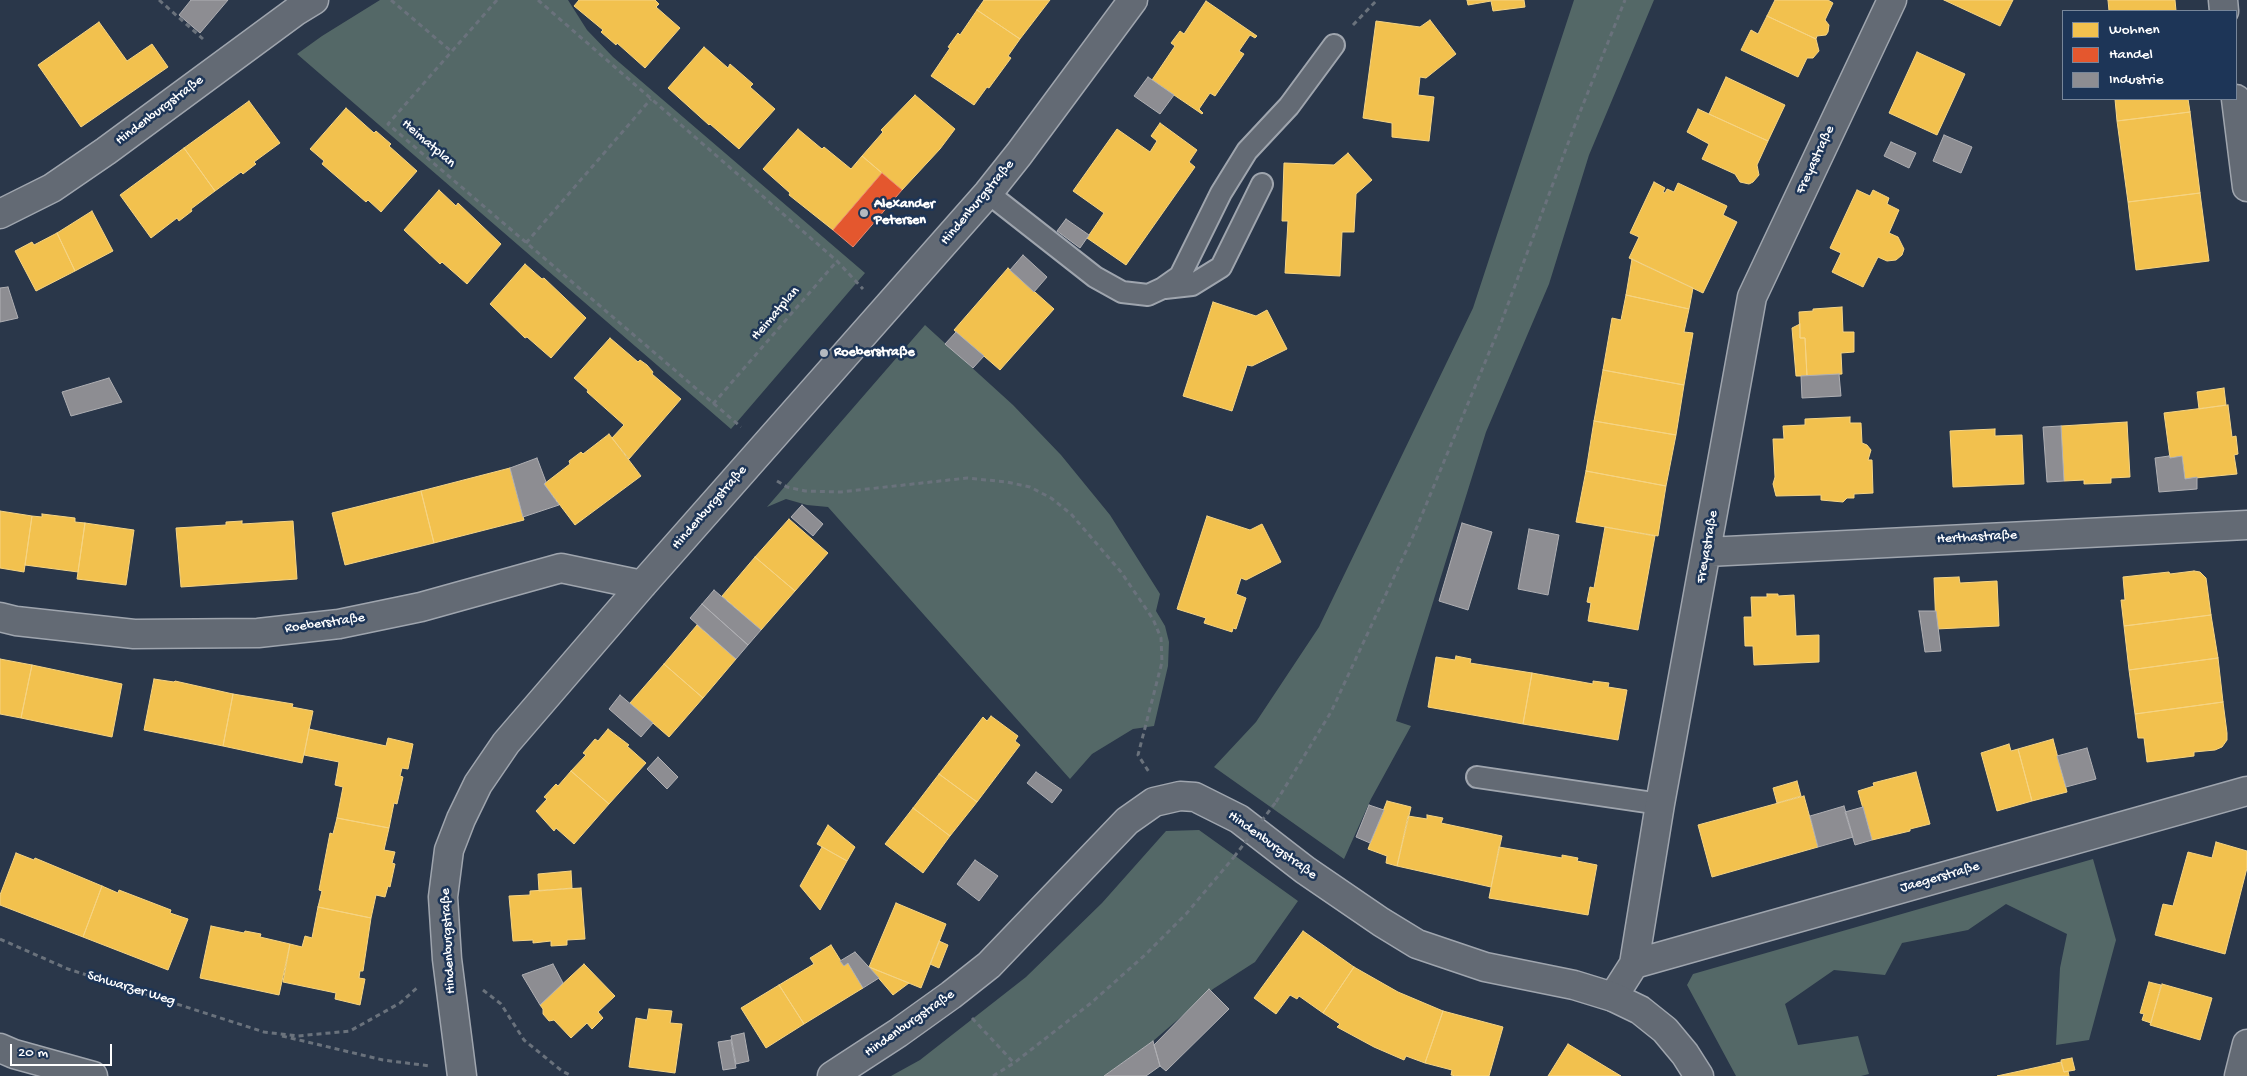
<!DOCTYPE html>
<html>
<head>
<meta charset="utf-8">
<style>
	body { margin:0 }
	#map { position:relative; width:2247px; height:1076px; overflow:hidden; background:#2a374a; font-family:"Gochi Hand",sans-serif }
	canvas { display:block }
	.legend { position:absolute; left:2062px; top:10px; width:175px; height:90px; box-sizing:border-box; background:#1d3557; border:1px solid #77869a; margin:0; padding:6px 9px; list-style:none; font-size:15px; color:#fff }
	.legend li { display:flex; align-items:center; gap:10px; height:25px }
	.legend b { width:25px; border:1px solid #77869a }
	.scale { position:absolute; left:10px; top:1044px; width:102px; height:22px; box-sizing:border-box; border:2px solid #fff; border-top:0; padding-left:6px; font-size:15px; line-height:18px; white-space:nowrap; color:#fff; -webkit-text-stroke:4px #1d3557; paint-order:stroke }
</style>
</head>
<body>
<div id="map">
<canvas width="2247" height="1076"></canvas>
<ul class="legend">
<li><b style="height:14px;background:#f2c14e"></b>Wohnen</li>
<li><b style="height:14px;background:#e4572e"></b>Handel</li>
<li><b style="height:14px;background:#8d8d92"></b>Industrie</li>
</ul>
<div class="scale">20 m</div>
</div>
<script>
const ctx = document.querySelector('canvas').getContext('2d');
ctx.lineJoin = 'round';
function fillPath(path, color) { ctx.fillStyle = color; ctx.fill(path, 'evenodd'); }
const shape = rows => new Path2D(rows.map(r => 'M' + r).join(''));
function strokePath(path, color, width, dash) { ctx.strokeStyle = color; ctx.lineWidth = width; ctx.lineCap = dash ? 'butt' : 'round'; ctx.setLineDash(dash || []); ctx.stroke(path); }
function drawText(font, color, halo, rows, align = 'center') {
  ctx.font = font + ' "Gochi Hand",sans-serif'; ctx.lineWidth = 5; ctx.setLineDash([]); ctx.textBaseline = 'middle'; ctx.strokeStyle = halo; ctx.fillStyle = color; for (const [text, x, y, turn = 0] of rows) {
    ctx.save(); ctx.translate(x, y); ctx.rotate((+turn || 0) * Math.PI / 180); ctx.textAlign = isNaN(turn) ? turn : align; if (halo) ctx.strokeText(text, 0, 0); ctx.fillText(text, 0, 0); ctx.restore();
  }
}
const green = shape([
	[380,0,568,0,587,30,613,57,865,273,731,429,297,54,322,36],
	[1574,0,1654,0,1589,155,1549,284,1486,432,1396,721,1411,726,1371,799,1344,859,1214,767,1256,722,1319,627,1473,308],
	[925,325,1013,405,1061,455,1110,515,1160,594,1156,611,1165,626,1169,642,1168,666,1154,726,1133,729,1092,754,1070,779,828,507,807,505,786,499,767,507],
	[1199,830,1298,901,1255,962,1213,989,1152,1042,1104,1076,891,1076,920,1060,1026,977,1102,903,1166,831],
	[2093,859,2116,940,2089,1040,2056,1045,2060,968,2067,934,2006,904,1968,930,1902,943,1885,975,1834,970,1785,1004,1798,1045,1858,1036,1869,1074,1861,1076,1736,1076,1687,985,1693,974]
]);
const homes = shape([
	[579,0,655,0,659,4,656,7,680,28,645,68,617,43,616,45,601,32,603,30,574,6,579,0],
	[984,0,1050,0,1020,39,977,10,984,0],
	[1467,0,1524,0,1525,7,1493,11,1491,1,1468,5,1467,0],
	[1775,0,1828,0,1833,3,1825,20,1829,25,1828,32,1826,35,1817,36,1816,39,1767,16,1775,0],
	[1944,0,2013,0,2000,26,1944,0],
	[2108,0,2175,0,2176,11,2109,11,2108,0],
	[1206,1,1257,36,1255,38,1250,35,1239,51,1244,54,1215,96,1210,93,1199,109,1203,113,1202,114,1152,80,1175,46,1171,43,1180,31,1184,34,1206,1],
	[977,10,1020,39,1008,56,1011,58,989,88,987,87,974,105,931,76,950,48,948,47,958,33,960,35,977,10],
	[1767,16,1816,39,1819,51,1813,58,1807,58,1798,77,1741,50,1751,30,1758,34,1767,16],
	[1430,20,1456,54,1426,78,1420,77,1418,95,1434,97,1429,141,1392,137,1392,123,1363,118,1376,21,1420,27,1430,20],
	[99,22,127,61,152,44,168,67,81,127,38,65,99,22],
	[704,47,728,68,730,64,753,84,750,87,775,109,739,149,710,124,709,125,668,88,704,47],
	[1917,52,1965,74,1937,135,1889,113,1917,52],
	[1726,77,1785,105,1768,141,1709,114,1726,77],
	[915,95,955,129,940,149,902,190,862,156,883,132,881,130,915,95],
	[2115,99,2188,99,2190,112,2117,121,2115,99],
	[249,101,280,143,254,162,256,164,243,174,241,172,215,191,184,148,249,101],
	[346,108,374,133,376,131,384,138,391,144,389,146,417,171,381,212,368,200,366,202,322,164,324,161,310,149,346,108],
	[1698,109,1768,141,1757,165,1759,175,1753,182,1749,184,1740,182,1735,174,1702,159,1709,144,1687,132,1698,109],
	[2190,112,2200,193,2128,202,2117,121,2190,112],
	[1160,123,1197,150,1189,162,1195,167,1126,265,1087,238,1104,213,1073,191,1117,129,1150,152,1157,141,1151,136,1160,123],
	[798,129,822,149,824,147,851,169,862,156,882,173,833,230,789,195,790,193,763,169,798,129],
	[184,148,215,191,191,209,192,211,179,221,177,218,151,238,120,195,184,148],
	[1348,153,1372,180,1356,194,1354,232,1342,232,1340,276,1285,273,1288,221,1282,221,1284,163,1334,165,1348,153],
	[1654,182,1665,188,1663,192,1665,193,1667,189,1674,192,1678,183,1727,206,1723,215,1737,222,1703,293,1629,258,1639,237,1630,233,1654,182],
	[439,190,456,206,458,203,501,244,467,284,442,262,440,264,404,230,439,190],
	[1857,190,1870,196,1873,190,1889,198,1887,204,1899,210,1889,233,1898,237,1904,249,1902,255,1896,260,1887,261,1878,257,1863,287,1832,272,1841,253,1830,248,1857,190],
	[2200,193,2209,261,2136,270,2128,202,2200,193],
	[92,211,113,251,75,271,57,233,92,211],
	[57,233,75,271,36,291,15,251,32,242,34,245,57,233],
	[1632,259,1693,288,1689,309,1626,295,1632,259],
	[525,264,542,279,544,278,586,318,551,358,527,337,525,338,490,304,525,264],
	[1008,268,1054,309,1000,370,954,330,1008,268],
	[1626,295,1689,309,1684,332,1693,333,1684,385,1603,370,1612,318,1621,320,1626,295],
	[1213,302,1256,316,1267,310,1287,349,1252,366,1247,365,1232,411,1183,396,1213,302],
	[1842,307,1843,332,1854,332,1854,352,1841,353,1842,374,1807,376,1805,338,1800,338,1799,312,1813,311,1813,309,1842,307],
	[1800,324,1800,338,1805,338,1807,376,1796,376,1792,328,1800,324],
	[610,338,638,362,640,360,647,365,653,372,652,374,681,399,629,459,612,438,624,425,587,392,588,390,574,378,610,338],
	[1603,370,1684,385,1676,435,1594,421,1603,370],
	[2224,388,2226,405,2199,409,2197,392,2224,388],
	[2228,405,2232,437,2236,436,2238,454,2234,455,2237,474,2185,479,2182,456,2170,458,2164,413,2228,405],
	[1850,417,1850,423,1861,423,1862,443,1867,445,1871,450,1868,460,1872,460,1873,493,1854,494,1854,498,1847,498,1843,502,1821,500,1821,495,1776,496,1773,484,1775,477,1773,439,1784,439,1783,426,1805,425,1805,419,1850,417],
	[1594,421,1676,435,1666,486,1586,471,1594,421],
	[2127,422,2130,477,2111,478,2111,483,2084,484,2084,480,2064,481,2061,426,2127,422],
	[1995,429,1995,436,2022,435,2024,484,1953,487,1950,431,1995,429],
	[609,434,641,476,575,525,544,484,570,464,569,461,581,452,583,454,609,434],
	[510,468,524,520,434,543,421,491,510,468],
	[1586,471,1666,486,1658,536,1576,522,1586,471],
	[421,491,434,543,345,565,332,513,421,491],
	[0,511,32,516,24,572,0,568,0,511],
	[42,514,75,518,75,522,85,523,78,572,25,565,32,516,42,517,42,514],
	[1207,516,1250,530,1262,524,1281,562,1246,580,1241,578,1236,594,1246,598,1236,629,1233,628,1232,632,1204,623,1206,618,1177,609,1207,516],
	[789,519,828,553,795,591,755,557,789,519],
	[242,521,242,524,293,521,297,579,181,587,176,528,226,525,226,522,242,521],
	[85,523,134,530,126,585,77,579,85,523],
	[1605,527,1655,536,1638,630,1588,621,1591,603,1587,602,1590,587,1594,588,1605,527],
	[755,557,795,591,761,630,722,596,755,557],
	[2194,571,2200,572,2206,578,2211,615,2124,626,2121,600,2125,600,2123,577,2169,572,2170,574,2194,571],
	[1959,577,1960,583,1997,581,1999,626,1936,629,1934,578,1959,577],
	[1767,594,1778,594,1778,596,1794,595,1796,636,1819,635,1819,662,1754,665,1753,646,1745,646,1744,617,1752,617,1751,597,1767,597,1767,594],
	[2211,615,2218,658,2129,670,2124,626,2211,615],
	[697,625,736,659,703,698,664,664,697,625],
	[1456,656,1471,659,1470,663,1532,673,1523,724,1428,707,1436,657,1455,660,1456,656],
	[2218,658,2223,702,2135,714,2129,670,2218,658],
	[0,659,32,665,21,718,0,714,0,659],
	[664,664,703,698,669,737,630,703,664,664],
	[32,665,122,684,112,737,21,718,32,665],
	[1532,673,1593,684,1593,681,1609,683,1608,687,1627,690,1618,740,1523,724,1532,673],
	[154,679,174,682,175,681,233,694,223,746,144,730,154,679],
	[233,694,293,704,292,707,313,711,302,763,223,746,233,694],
	[2223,702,2227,733,2227,740,2222,747,2215,750,2194,752,2194,756,2147,762,2144,738,2138,738,2135,714,2223,702],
	[991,716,1018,736,1015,741,1020,745,977,802,939,774,983,717,987,721,991,716],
	[309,729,386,746,388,738,413,744,408,769,402,768,400,776,403,777,397,804,394,803,389,828,337,818,343,787,335,785,339,762,304,755,309,729],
	[608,729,629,745,627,746,646,763,609,804,571,771,586,755,583,753,595,739,598,741,608,729],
	[2053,739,2067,792,2032,801,2018,749,2053,739],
	[2009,744,2011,751,2018,749,2032,801,1997,811,1981,753,2009,744],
	[571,771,609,804,574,844,556,828,554,831,536,811,547,799,544,797,556,784,558,786,571,771],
	[1916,772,1930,824,1910,829,1910,831,1872,840,1858,791,1874,786,1873,783,1916,772],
	[939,774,977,802,950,836,913,808,939,774],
	[1797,781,1801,796,1777,803,1773,788,1797,781],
	[1804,796,1818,847,1712,877,1698,825,1804,796],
	[1387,801,1411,807,1397,866,1386,863,1387,856,1368,849,1387,801],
	[913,808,950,836,923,873,885,844,913,808],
	[1427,815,1443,818,1441,823,1502,836,1491,887,1397,866,1408,816,1427,819,1427,815],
	[337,818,389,828,384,850,395,852,392,863,395,864,390,887,388,886,385,897,376,895,371,918,318,907,322,891,319,890,330,833,333,834,337,818],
	[828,825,855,847,847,861,817,844,828,825],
	[2216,842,2247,851,2247,868,2225,954,2155,935,2163,904,2173,906,2188,852,2212,858,2216,842],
	[822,847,847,861,820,910,800,886,822,847],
	[1499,847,1562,858,1562,855,1578,858,1577,861,1597,865,1588,915,1489,898,1499,847],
	[16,853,34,860,35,858,102,886,83,937,0,905,0,895,16,853],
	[571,871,572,888,539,891,538,874,571,871],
	[102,886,118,893,119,890,171,910,170,913,188,919,168,970,83,937,102,886],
	[581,888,585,939,567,940,567,945,551,946,551,941,533,943,533,940,513,941,509,896,530,895,530,891,581,888],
	[896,903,946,924,921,988,869,967,896,903],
	[318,907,371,918,363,971,360,971,359,978,365,979,360,1005,335,999,336,993,283,982,290,944,302,947,305,936,312,938,318,907],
	[211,926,244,933,245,931,261,934,260,937,290,944,279,995,200,978,211,926],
	[1303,931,1354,967,1323,1013,1299,996,1297,999,1290,995,1276,1014,1254,998,1303,931],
	[939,941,948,945,939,968,930,964,939,941],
	[831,945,844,966,848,963,863,988,804,1024,779,985,814,964,810,958,831,945],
	[584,964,615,996,598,1012,603,1018,592,1029,587,1023,571,1038,554,1020,549,1021,543,1014,543,1009,540,1005,584,964],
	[869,967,909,983,893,995,869,967],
	[1354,967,1398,992,1443,1011,1425,1063,1406,1056,1404,1060,1374,1047,1337,1027,1340,1024,1323,1013,1354,967],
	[2149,982,2161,985,2151,1023,2142,1020,2144,1014,2140,1013,2149,982],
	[2162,984,2212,998,2200,1040,2150,1025,2162,984],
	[779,985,804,1024,766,1048,741,1008,779,985],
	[649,1009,672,1011,670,1023,682,1024,675,1073,629,1067,636,1018,647,1020,649,1009],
	[1443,1011,1503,1027,1489,1076,1456,1076,1451,1075,1452,1070,1425,1063,1443,1011],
	[1568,1044,1611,1070,1621,1076,1548,1076,1568,1044],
	[2072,1058,2075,1070,2064,1072,2061,1060,2072,1058],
	[2061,1062,2064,1072,2068,1071,2069,1076,1997,1076,2061,1062]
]);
const shops = shape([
	[882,173,902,190,853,247,833,230,882,173]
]);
const industry = shape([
	[191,0,228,0,200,33,179,15,191,0],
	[1148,77,1174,95,1160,114,1134,96,1148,77],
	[1944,135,1972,147,1961,173,1933,161,1944,135],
	[1891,142,1916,153,1909,168,1884,156,1891,142],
	[1066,219,1089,235,1080,248,1057,231,1066,219],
	[1023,255,1047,277,1034,292,1010,270,1023,255],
	[8,287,18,318,0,322,0,288,8,287],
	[956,332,984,356,973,368,945,344,956,332],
	[1839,374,1841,396,1802,398,1801,376,1839,374],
	[109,378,122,402,71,416,62,392,109,378],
	[2061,426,2064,481,2047,482,2043,427,2061,426],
	[2169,456,2170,458,2182,456,2185,479,2197,477,2197,489,2159,492,2155,458,2169,456],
	[537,458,546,482,544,484,559,505,523,517,510,468,537,458],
	[802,505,823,524,813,536,791,517,802,505],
	[1462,523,1492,532,1468,610,1439,601,1462,523],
	[1529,529,1559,535,1548,595,1518,589,1529,529],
	[714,590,761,630,748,645,702,604,714,590],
	[702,604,748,645,736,659,690,618,702,604],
	[1919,611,1936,611,1941,651,1925,652,1919,611],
	[620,695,653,723,641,737,609,709,620,695],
	[2087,748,2096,779,2066,787,2057,756,2087,748],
	[658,757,678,777,667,789,647,769,658,757],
	[1036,772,1062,790,1052,803,1027,783,1036,772],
	[1369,805,1384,810,1370,843,1356,837,1369,805],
	[1844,806,1853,837,1818,847,1810,816,1844,806],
	[1863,807,1872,840,1855,845,1845,812,1863,807],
	[975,860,998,876,979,901,957,884,975,860],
	[855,952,879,978,863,988,848,963,844,966,840,961,855,952],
	[553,964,563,983,540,1005,522,975,553,964],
	[1209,989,1229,1009,1166,1071,1160,1066,1154,1045,1209,989],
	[744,1033,749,1061,736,1064,731,1036,744,1033],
	[731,1040,736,1068,723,1070,718,1042,731,1040],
	[1153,1041,1160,1066,1146,1076,1104,1076,1153,1041]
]);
const path = shape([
	[159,0,203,39],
	[391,0,452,52],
	[497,0,388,124,741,427],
	[538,0,837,261,863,289],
	[1353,25,1377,0],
	[526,243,651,99],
	[713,404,837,261],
	[777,481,787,487,805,491,841,492,967,478,1007,482,1030,487,1051,498,1071,514,1121,572,1153,619,1161,638,1162,662,1138,755,1149,772],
	[1276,802,1331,712,1414,534,1498,331,1576,122,1625,0],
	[0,939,68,969,264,1032,298,1036,350,1031,400,1003,419,986],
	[483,990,501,1004,524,1040,562,1071,572,1076],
	[972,1018,1014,1063],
	[282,1036,383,1060,430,1066],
	[993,1076,1014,1063,1091,1003,1145,955,1186,914,1234,857]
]);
const service = shape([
	[988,193,1095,277,1122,292,1148,295,1163,288,1180,276,1221,193,1247,151,1289,106,1334,45],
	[1165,288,1192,285,1221,267,1262,184],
	[1477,777,1660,804]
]);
const minor = shape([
	[2223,0,2224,11],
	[2236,99,2247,187],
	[0,214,52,188,106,151,296,11,314,0],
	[1707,552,2247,525],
	[0,617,16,621,134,634,258,633,339,624,421,607,561,568,642,585],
	[1634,964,2247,791],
	[1613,997,1634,964,1660,804,1752,297,1892,0],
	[462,1076,447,959,443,897,449,850,461,819,478,784,506,743,642,585,988,193,1019,154,1133,0],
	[2239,1076,2247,1044]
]);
const tertiary = shape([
	[0,1048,14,1054,93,1076],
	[832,1076,898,1033,951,995,989,965,1127,821,1154,802,1180,796,1195,797,1239,819,1305,870,1381,922,1417,944,1485,967,1574,985,1613,997,1640,1010,1665,1030,1685,1054,1699,1076]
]);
const pathBridge = shape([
	[1234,857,1276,802]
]);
const markers = [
	[864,213,5,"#b4b9c0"],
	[824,353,5,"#b4b9c0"]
];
const streetNames = [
	["Hindenburgstraße",160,111,-37],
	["Heimatplan",428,144,41],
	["Freyastraße",1816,160,-65],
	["Hindenburgstraße",978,203,-50],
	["Heimatplan",776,314,-49],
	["Hindenburgstraße",710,508,-49],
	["Herthastraße",1977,538,-3],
	["Freyastraße",1708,547,-80],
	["Roeberstraße",325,624,-8],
	["Hindenburgstraße",1272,846,36],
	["Jaegerstraße",1940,878,-16],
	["Hindenburgstraße",449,941,-93],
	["Schwarzer Weg",131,989,17],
	["Hindenburgstraße",910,1024,-35]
];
const poiNames = [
	["Alexander",874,205],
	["Petersen",874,221],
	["Roeberstraße",834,353]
];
fillPath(green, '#546867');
fillPath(homes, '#f2c14e');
strokePath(homes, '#f6d483', 1);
fillPath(shops, '#e4572e');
strokePath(shops, '#ec896d', 1);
fillPath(industry, '#8d8d92');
strokePath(industry, '#afafb3', 1);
strokePath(service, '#9fa5ae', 24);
strokePath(minor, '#9fa5ae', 31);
strokePath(tertiary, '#9fa5ae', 31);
strokePath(path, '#6a727c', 3, [5, 4]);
strokePath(service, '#636a74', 20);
strokePath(minor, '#636a74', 28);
strokePath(tertiary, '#636a74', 28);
strokePath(pathBridge, '#6a727c', 3, [5, 4]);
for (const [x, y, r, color] of markers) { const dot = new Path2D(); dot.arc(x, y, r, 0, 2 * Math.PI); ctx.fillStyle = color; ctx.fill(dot); strokePath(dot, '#1d3557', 2); }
drawText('14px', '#fff', '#1d3557', streetNames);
drawText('bold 14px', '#fff', '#1d3557', poiNames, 'left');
</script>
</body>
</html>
